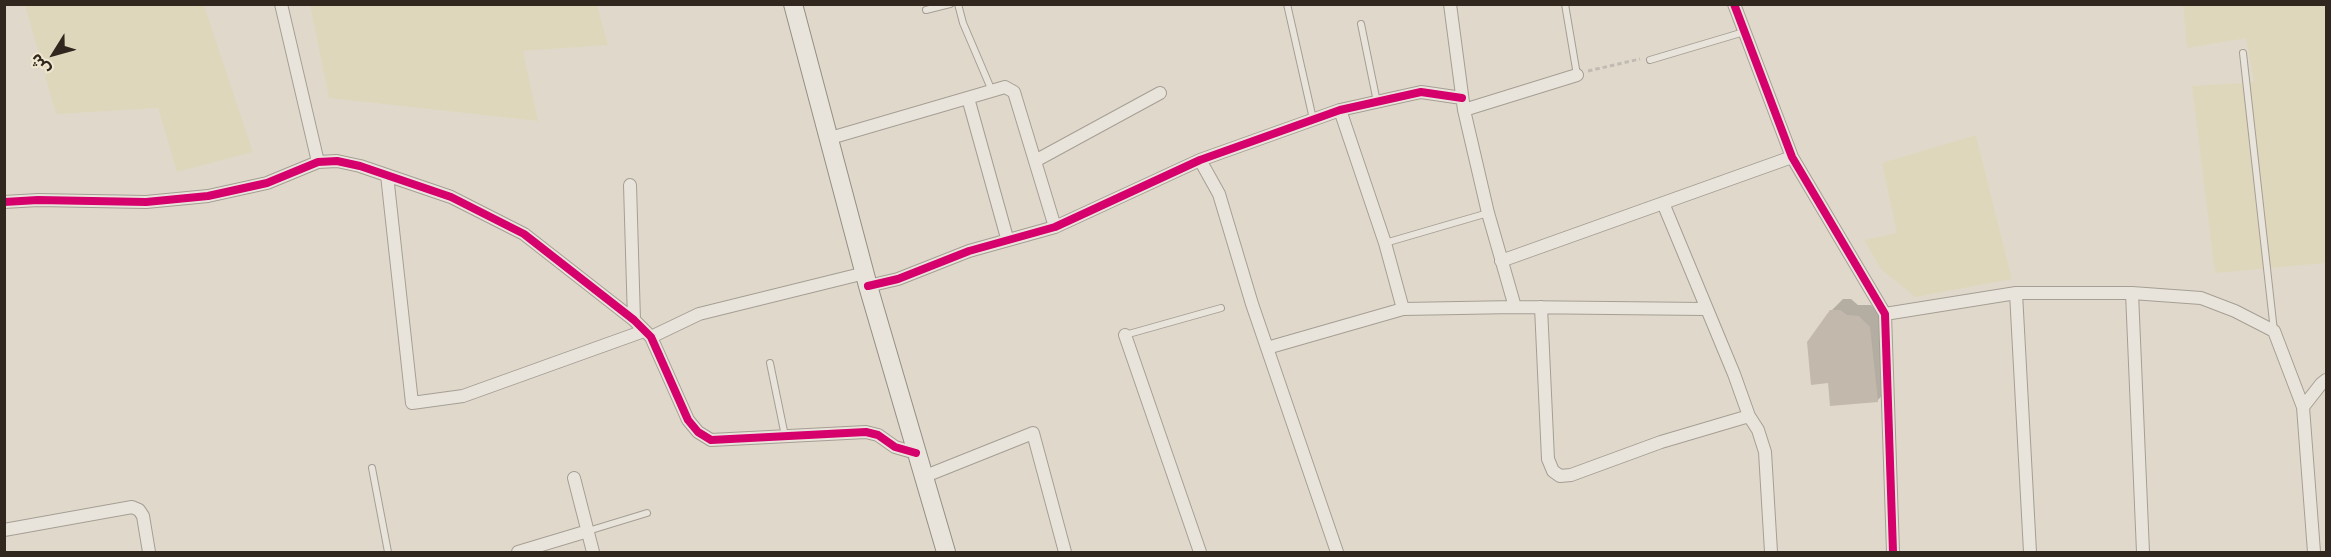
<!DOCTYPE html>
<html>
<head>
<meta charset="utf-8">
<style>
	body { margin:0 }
	#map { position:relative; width:2331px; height:557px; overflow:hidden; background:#e0d9cb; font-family:"Libre Baskerville","Noto Sans Arabic",serif }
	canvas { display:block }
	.frame { position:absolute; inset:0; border:6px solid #32271e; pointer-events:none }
	.north { position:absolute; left:24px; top:24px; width:60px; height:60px; -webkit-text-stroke:4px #f1e7d0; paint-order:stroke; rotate:233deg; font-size:16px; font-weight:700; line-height:24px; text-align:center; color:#32271e }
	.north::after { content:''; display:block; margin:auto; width:21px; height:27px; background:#32271e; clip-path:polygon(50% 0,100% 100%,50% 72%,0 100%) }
</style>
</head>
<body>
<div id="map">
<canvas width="2331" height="557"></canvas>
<div class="frame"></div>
<div class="north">ش</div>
</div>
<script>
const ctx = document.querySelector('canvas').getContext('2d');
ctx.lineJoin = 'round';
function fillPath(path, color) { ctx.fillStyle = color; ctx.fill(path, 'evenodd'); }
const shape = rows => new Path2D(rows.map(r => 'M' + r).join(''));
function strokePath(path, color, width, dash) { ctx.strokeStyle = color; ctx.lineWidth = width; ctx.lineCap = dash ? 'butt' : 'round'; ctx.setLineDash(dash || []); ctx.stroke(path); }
const farmland = shape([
	[25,5,204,5,253,152,177,172,158,108,56,114],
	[310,5,597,5,608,45,523,51,538,121,329,98],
	[2183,5,2326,5,2326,263,2215,273,2192,86,2254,82,2246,38,2187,48],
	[1976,135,2012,279,1915,297,1881,269,1864,240,1897,233,1882,163]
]);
const shadow = shape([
	[1843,299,1851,299,1858,305,1871,305,1881,316,1888,389,1877,401,1831,311]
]);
const building = shape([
	[1830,310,1840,310,1847,315,1859,316,1870,327,1878,402,1830,406,1828,383,1811,385,1807,342]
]);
const path = shape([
	[1588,71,1640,59]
]);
const service = shape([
	[958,4,963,23,992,91],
	[1287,4,1313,119],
	[1565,4,1577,75],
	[926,10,950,4],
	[1361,24,1377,102],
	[2243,53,2274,331],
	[1650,60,1744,32],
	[1385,243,1488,213],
	[1125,335,1221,308],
	[770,363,785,436],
	[372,468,388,552],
	[588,531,647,513]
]);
const minor = shape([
	[281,4,318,162],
	[1450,4,1464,110,1488,213,1515,307],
	[1734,4,1792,157,1885,314,1893,552],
	[968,98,1007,238],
	[1340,110,1385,243,1403,309],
	[1464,110,1577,75],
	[827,139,1005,87,1014,92,1055,227],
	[1200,160,1219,194,1252,304,1337,552],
	[1035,161,1160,93],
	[387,175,412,403,463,396,644,331],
	[630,185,634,320],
	[4,202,38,200,146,202,208,196,267,183,318,162,337,161,360,166,451,197,524,234,634,320,651,337,688,420,698,432,711,440,866,432,878,435,895,447,916,453],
	[1663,203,1734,374,1749,416,1758,430,1765,452,1771,552],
	[1501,261,1792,157],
	[868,286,898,279,969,251,1055,227,1200,160,1340,110,1421,92,1462,98],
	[2016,293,2030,552],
	[2132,293,2143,552],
	[1541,307,1548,459,1553,471,1560,476,1571,475,1661,442,1749,416],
	[1885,314,2016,293,2132,293,2201,298,2235,311,2274,331,2303,407],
	[1125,335,1200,552],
	[651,337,699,314,865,273],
	[1267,348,1403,309,1515,307,1705,309],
	[923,477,1033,433,1065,552],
	[574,478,593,552],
	[4,530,132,507,139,510,143,516,149,552],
	[518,552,588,531],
	[2314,552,2303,407,2321,384,2326,380]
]);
const secondary = shape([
	[793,4,868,286,946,552]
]);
const cycleway = shape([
	[1734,4,1792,157,1885,314,1893,552],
	[4,202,38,200,146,202,208,196,267,183,318,162,337,161,360,166,451,197,524,234,634,320,651,337,688,420,698,432,711,440,866,432,878,435,895,447,916,453],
	[868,286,898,279,969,251,1055,227,1200,160,1340,110,1421,92,1462,98]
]);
fillPath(farmland, '#ded7bc');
fillPath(shadow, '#0003');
fillPath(building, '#c3b8ac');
strokePath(service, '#a59e94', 8);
strokePath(minor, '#a59e94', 14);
strokePath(secondary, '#948e84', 20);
strokePath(path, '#c1bbb3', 3, [4.5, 3]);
strokePath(service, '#e8e4db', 6);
strokePath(minor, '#e8e4db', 12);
strokePath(secondary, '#e8e4db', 18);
strokePath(cycleway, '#d6006c', 8);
</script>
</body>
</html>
